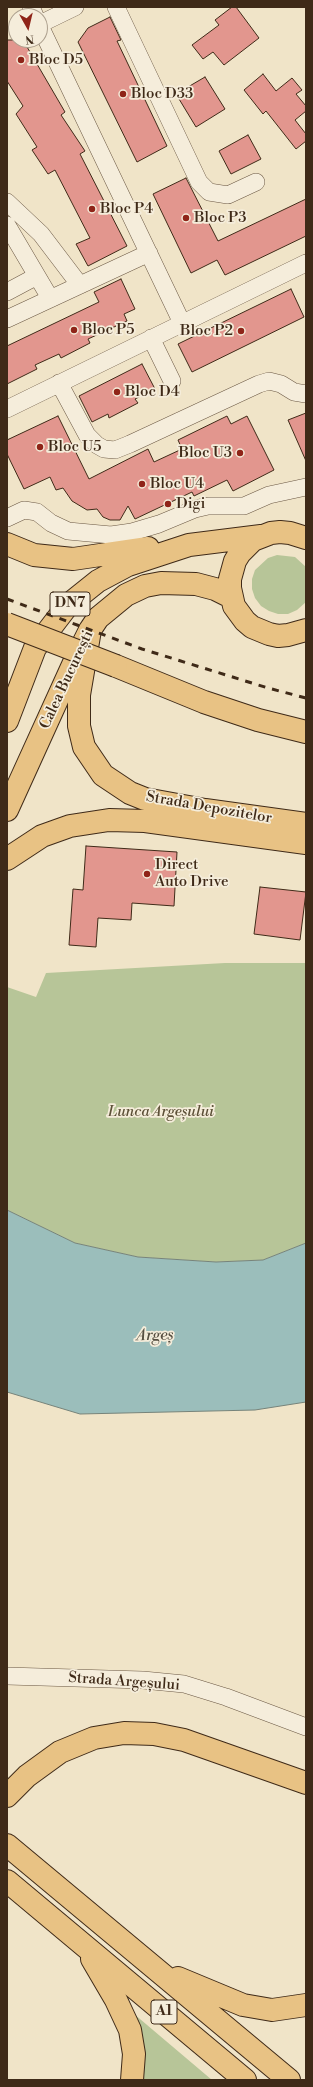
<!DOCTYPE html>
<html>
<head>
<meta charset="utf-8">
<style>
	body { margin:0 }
	#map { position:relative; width:313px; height:2087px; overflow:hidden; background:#f0e4c8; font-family:"Libre Bodoni",serif }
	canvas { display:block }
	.frame { position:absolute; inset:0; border:8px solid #3f2a18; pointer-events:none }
	.north { position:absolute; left:8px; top:8px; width:40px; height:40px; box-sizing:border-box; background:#f5eddb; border:1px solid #ac9f8d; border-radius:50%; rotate:172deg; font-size:11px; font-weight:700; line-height:16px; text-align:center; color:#3f2a18 }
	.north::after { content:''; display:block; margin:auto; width:14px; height:18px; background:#8f2418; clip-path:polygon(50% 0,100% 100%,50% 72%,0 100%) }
</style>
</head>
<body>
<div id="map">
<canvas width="313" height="2087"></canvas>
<div class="frame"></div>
<div class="north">N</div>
</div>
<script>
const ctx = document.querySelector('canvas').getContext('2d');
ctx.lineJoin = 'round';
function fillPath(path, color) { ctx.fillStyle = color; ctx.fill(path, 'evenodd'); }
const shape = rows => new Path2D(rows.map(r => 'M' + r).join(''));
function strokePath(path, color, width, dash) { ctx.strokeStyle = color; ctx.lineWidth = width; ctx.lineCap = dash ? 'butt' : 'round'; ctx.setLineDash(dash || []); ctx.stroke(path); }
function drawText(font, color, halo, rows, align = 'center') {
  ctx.font = font + ' "Libre Bodoni",serif'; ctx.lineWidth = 3.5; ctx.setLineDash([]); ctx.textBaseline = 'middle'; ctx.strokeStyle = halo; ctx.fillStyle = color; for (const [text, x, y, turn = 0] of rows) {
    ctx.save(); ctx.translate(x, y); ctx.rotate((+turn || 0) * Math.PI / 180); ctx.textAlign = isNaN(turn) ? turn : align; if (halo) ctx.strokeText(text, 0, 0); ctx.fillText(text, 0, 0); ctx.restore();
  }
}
const green = shape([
	[277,555,295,557,306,567,306,602,297,610,288,614,278,614,269,611,261,606,255,598,252,589,252,579,255,570,268,558],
	[225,963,306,963,306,1243,263,1260,216,1262,138,1257,75,1243,7,1210,7,987,36,997,46,973],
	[127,2008,212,2080,137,2080]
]);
const water = shape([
	[7,1210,75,1243,138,1257,216,1262,263,1260,306,1243,306,1402,255,1410,80,1414,7,1392,7,1210]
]);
const building = shape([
	[232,7,236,7,259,38,224,65,213,52,203,59,192,45,219,25,215,20,232,7],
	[110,17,121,40,117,41,167,146,137,162,78,42,88,28,110,17],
	[7,40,23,40,65,112,61,115,85,151,80,154,127,246,88,266,76,244,90,238,55,170,48,174,32,150,37,147,16,114,23,106,7,81,7,40],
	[263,74,276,91,292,78,302,90,296,94,306,106,306,111,295,120,306,134,306,141,296,149,266,111,263,114,244,90,263,74],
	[205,77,225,109,196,127,176,94,205,77],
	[248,135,261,159,231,174,219,151,248,135],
	[186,178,218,241,306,199,306,236,225,275,217,260,191,273,153,194,186,178],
	[121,279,135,309,124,314,127,321,88,339,90,343,61,358,59,354,35,365,37,369,7,384,7,346,99,302,94,292,121,279],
	[291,289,304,317,192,372,178,344,291,289],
	[142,364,155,389,135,399,138,403,109,418,108,414,92,422,79,396,142,364],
	[306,413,306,461,288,420,306,413],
	[58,416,89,479,148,449,154,462,182,449,178,440,227,416,231,424,247,416,274,470,233,491,227,480,194,496,192,492,135,519,128,506,120,520,110,520,103,517,97,509,87,510,72,501,63,488,56,490,50,477,24,489,7,454,7,440,58,416],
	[86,846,177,852,174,906,132,903,131,920,98,918,96,947,69,945,73,889,83,890,86,846],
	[260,887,306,892,300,940,254,934,260,887]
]);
const minor = shape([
	[31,7,35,16],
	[116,7,199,182,209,192,228,195,256,182],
	[40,24,75,7],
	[40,26,182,323],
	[7,202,41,234,79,284],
	[7,225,50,298],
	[7,292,37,276],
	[7,319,149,253],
	[151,338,172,381],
	[59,383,87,435,97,445,104,449,115,450,130,444,259,384,269,381,281,384,294,392,306,394],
	[7,409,306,263],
	[7,518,24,510,37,512,51,523,68,531,111,535,132,532,159,524,195,509,208,506,244,506,269,495,306,487],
	[7,1676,143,1680,184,1684,226,1697,306,1727]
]);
const major = shape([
	[306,538,290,533,280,532,271,533,253,540,240,553,235,561,230,579,230,588,234,606,245,621,252,627,269,634,278,636,288,635,306,630],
	[7,544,34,555,73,559,148,548],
	[90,630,79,695,79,726,84,747,103,775,130,793,145,799,205,810,306,824],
	[116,666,204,702,258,720,306,732],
	[7,721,35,648,68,605,98,581,128,565,189,545,261,536],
	[7,810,77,656,90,630,98,618,126,595,145,586,161,583,196,584,215,589,231,597],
	[7,859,42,836,70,826,109,820,145,821,306,843]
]);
const highway = shape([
	[7,1796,27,1776,60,1752,94,1738,124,1733,154,1734,184,1740,306,1783],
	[7,1845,289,2080],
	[7,1881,245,2080],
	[92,1959,116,2000,130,2030,134,2054,132,2080],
	[178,1978,243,2005,272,2010,306,2005]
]);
const rail = shape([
	[7,599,142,649,268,688,306,698]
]);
const majorBridge = shape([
	[7,624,116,666]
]);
const markers = [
	[21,60,4,"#8f2418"],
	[123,94,4,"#8f2418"],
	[92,209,4,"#8f2418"],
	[186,218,4,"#8f2418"],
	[74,330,4,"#8f2418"],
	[241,331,4,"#8f2418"],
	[117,392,4,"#8f2418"],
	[40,447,4,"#8f2418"],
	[240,453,4,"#8f2418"],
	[142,484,4,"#8f2418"],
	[168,504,4,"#8f2418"],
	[147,874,4,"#8f2418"]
];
const shields = [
	[70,604,40],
	[164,2012,26]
];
const shieldNames = [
	["DN7",70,604],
	["A1",164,2012]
];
const poiNames = [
	["Bloc D5",29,60],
	["Bloc D33",131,94],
	["Bloc P4",100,209],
	["Bloc P3",194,218],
	["Bloc P5",82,330],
	["Bloc P2",233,331,"right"],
	["Bloc D4",125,392],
	["Bloc U5",48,447],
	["Bloc U3",232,453,"right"],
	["Bloc U4",150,484],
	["Digi",176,504],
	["Direct",155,865],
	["Auto Drive",155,882]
];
const streetNames = [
	["Calea București",67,680,-65],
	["Strada Depozitelor",209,808,10],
	["Strada Argeșului",124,1682,4]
];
const parkNames = [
	["Lunca Argeșului",161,1112]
];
const waterNames = [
	["Argeș",155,1336,-1]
];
fillPath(green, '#b7c598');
fillPath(water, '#9bbebb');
strokePath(water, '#76837a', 1);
fillPath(building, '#e2968e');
strokePath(building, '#3f2a18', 1);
strokePath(minor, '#6b5844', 18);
strokePath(major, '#3f2a18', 24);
strokePath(highway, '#3f2a18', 24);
strokePath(minor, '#f5eddb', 17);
strokePath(major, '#e8c284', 22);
strokePath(highway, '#e8c284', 22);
strokePath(rail, '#3f2a18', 3, [7, 7]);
strokePath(majorBridge, '#3f2a18', 24, []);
strokePath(majorBridge, '#e8c284', 22);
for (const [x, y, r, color] of markers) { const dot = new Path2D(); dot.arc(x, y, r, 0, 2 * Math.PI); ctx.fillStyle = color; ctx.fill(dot); strokePath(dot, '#f5eddb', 1.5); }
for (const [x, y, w] of shields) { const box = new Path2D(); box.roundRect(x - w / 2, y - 12, w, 24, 3); ctx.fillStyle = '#f5eddb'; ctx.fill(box); strokePath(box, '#3f2a18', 1); }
drawText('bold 14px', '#3f2a18', null, shieldNames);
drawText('15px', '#3f2a18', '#f5eddb', poiNames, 'left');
drawText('15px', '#3f2a18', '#f5eddb', streetNames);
drawText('italic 15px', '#5d5138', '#f5eddb', parkNames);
drawText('italic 16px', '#564f41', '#f5eddb', waterNames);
</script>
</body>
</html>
